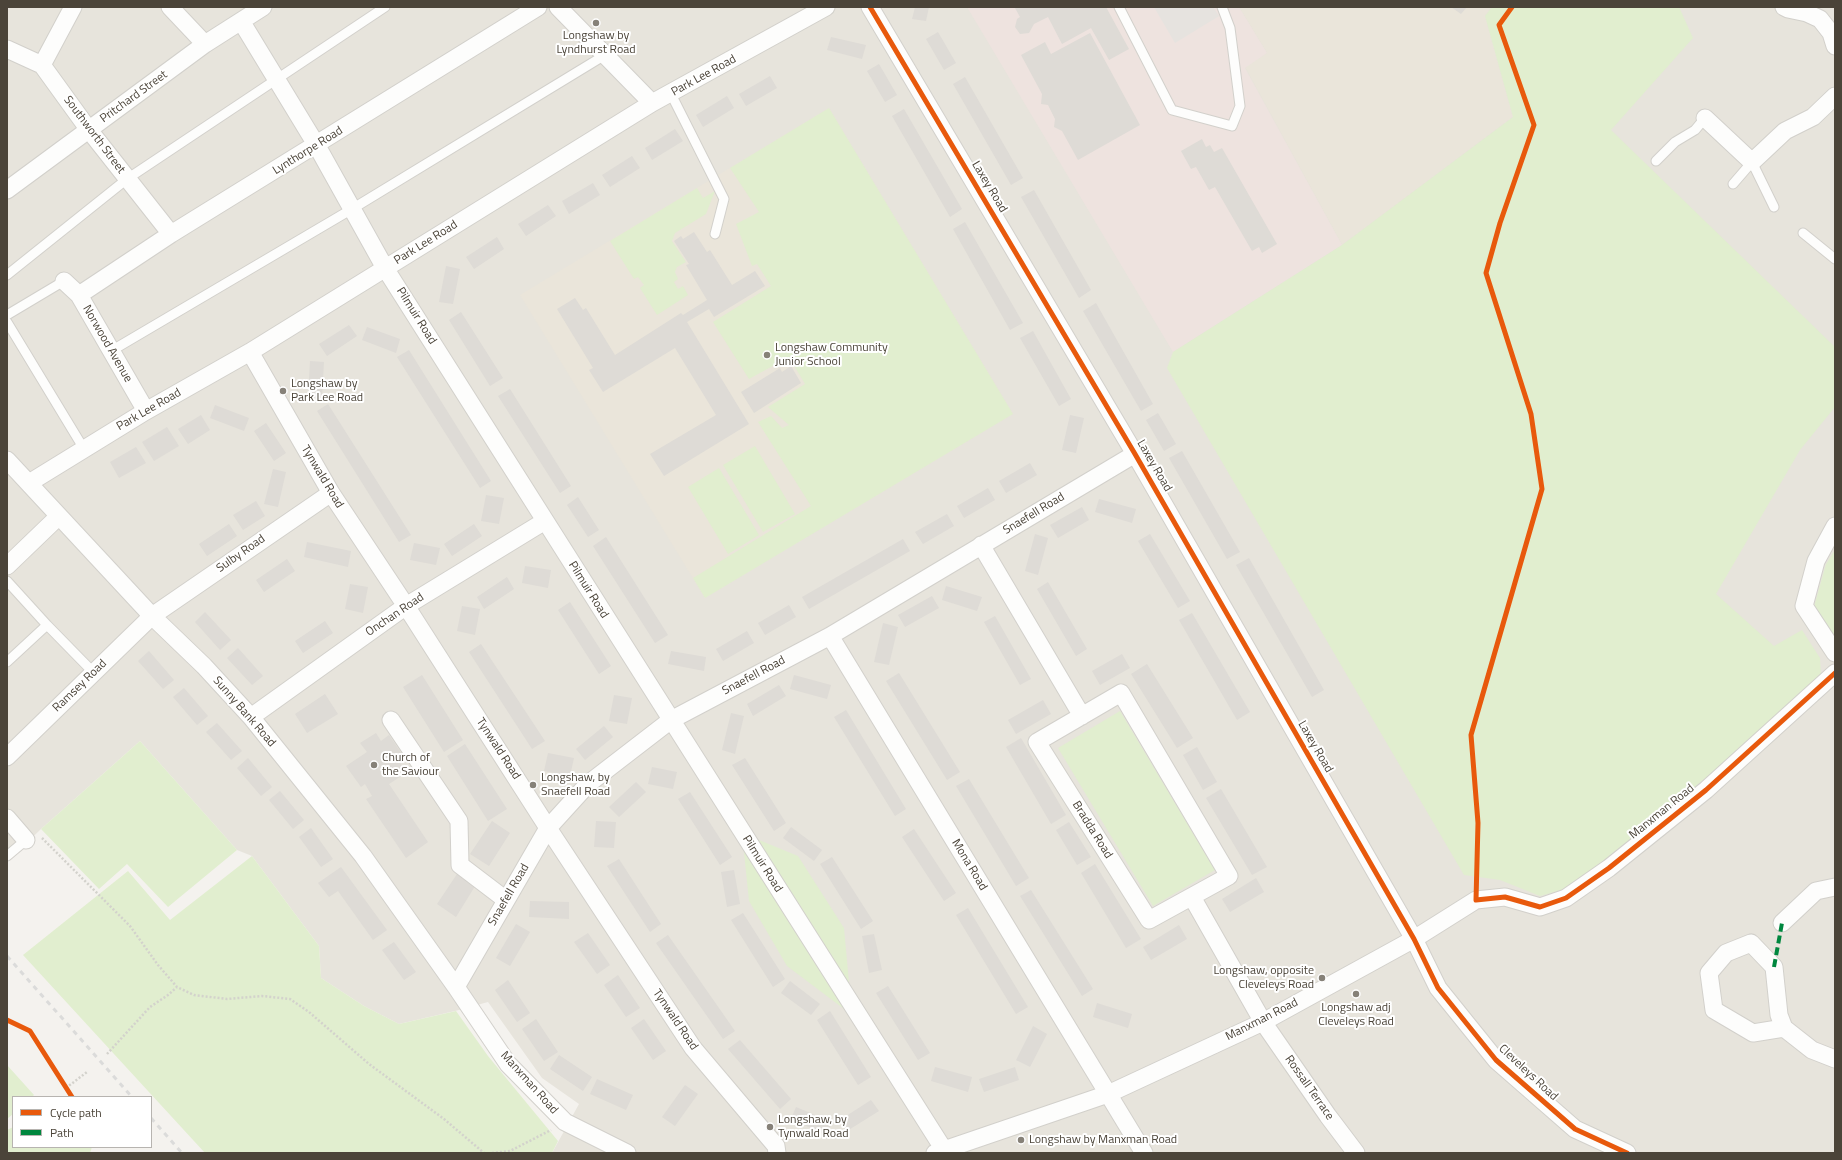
<!DOCTYPE html>
<html>
<head>
<meta charset="utf-8">
<style>
	body { margin:0 }
	#map { position:relative; width:1842px; height:1160px; overflow:hidden; background:#f4f2ee; font-family:"Titillium Web",sans-serif }
	canvas { display:block }
	.frame { position:absolute; inset:0; border:8px solid #4b4439; pointer-events:none }
	.legend { position:absolute; left:12px; top:1096px; width:140px; height:52px; box-sizing:border-box; background:#fff; border:1px solid #b7b4b0; margin:0; padding:5px 7px; list-style:none; font-size:12px; color:#4b4439 }
	.legend li { display:flex; align-items:center; gap:8px; height:20px }
	.legend b { width:20px; border:1px solid #b7b4b0 }
</style>
</head>
<body>
<div id="map">
<canvas width="1842" height="1160"></canvas>
<div class="frame"></div>
<ul class="legend">
<li><b style="height:5px;background:#e8590c"></b>Cycle path</li>
<li><b style="height:5px;background:#00873e"></b>Path</li>
</ul>
</div>
<script>
const ctx = document.querySelector('canvas').getContext('2d');
ctx.lineJoin = 'round';
function fillPath(path, color) { ctx.fillStyle = color; ctx.fill(path, 'evenodd'); }
const shape = rows => new Path2D(rows.map(r => 'M' + r).join(''));
function strokePath(path, color, width, dash) { ctx.strokeStyle = color; ctx.lineWidth = width; ctx.lineCap = dash ? 'butt' : 'round'; ctx.setLineDash(dash || []); ctx.stroke(path); }
function drawText(font, color, halo, rows, align = 'center') {
  ctx.font = font + ' "Titillium Web",sans-serif'; ctx.lineWidth = 4; ctx.setLineDash([]); ctx.textBaseline = 'middle'; ctx.strokeStyle = halo; ctx.fillStyle = color; for (const [text, x, y, turn = 0] of rows) {
    ctx.save(); ctx.translate(x, y); ctx.rotate((+turn || 0) * Math.PI / 180); ctx.textAlign = isNaN(turn) ? turn : align; if (halo) ctx.strokeText(text, 0, 0); ctx.fillText(text, 0, 0); ctx.restore();
  }
}
const residential = shape([
	[7,7,1835,7,1835,1153,552,1153,579,1104,542,1078,488,1002,455,1011,399,1024,364,1006,321,978,319,946,252,856,237,850,140,741,41,829,7,862]
]);
const education = shape([
	[1239,7,1492,7,1485,16,1513,117,1342,245,1245,67,1267,53],
	[829,108,1013,414,705,598,520,295]
]);
const medical = shape([
	[967,7,1239,7,1267,53,1245,68,1342,245,1173,352]
]);
const green = shape([
	[1492,7,1679,7,1693,38,1611,130,1835,347,1835,407,1800,450,1716,594,1774,646,1802,630,1820,658,1821,675,1722,764,1649,826,1566,889,1540,896,1500,880,1464,875,1167,368,1173,352,1342,245,1513,117,1485,16],
	[829,108,1013,414,705,598,693,578,811,506,758,422,771,416,782,428,789,425,768,407,805,384,789,357,749,379,713,322,771,286,757,264,752,266,736,224,759,212,730,168],
	[697,188,703,198,715,191,706,214,675,233,672,241,686,262,677,267,675,272,678,279,674,282,678,289,683,286,688,295,657,315,640,288,644,285,638,277,634,279,610,241],
	[755,446,795,514,763,532,723,465],
	[719,468,759,535,728,554,688,487],
	[1835,550,1835,641,1813,610,1826,564],
	[1120,711,1215,870,1153,906,1058,748],
	[140,741,237,850,168,907,127,864,99,889,41,829],
	[742,833,798,856,844,928,852,1015,787,966,749,901],
	[252,856,319,946,321,978,364,1006,399,1024,456,1011,488,1056,558,1141,552,1153,205,1153,23,955,128,871,170,920],
	[7,1065,34,1095,32,1097,13,1097,13,1114,7,1119],
	[13,1127,13,1147,92,1147,90,1153,7,1153,7,1130]
]);
const parking = shape([
	[1154,7,1213,7,1219,16,1175,43]
]);
const building = shape([
	[915,7,929,7,926,21,912,19],
	[1018,7,1106,7,1129,49,1109,60,1091,28,1062,44,1048,17,1034,24,1029,33,1020,34,1015,27,1017,19,1020,17,1015,8],
	[1451,7,1467,7,1461,14],
	[938,32,956,63,944,70,926,39],
	[1090,33,1140,125,1078,160,1062,131,1054,127,1055,119,1048,105,1041,104,1042,94,1021,55,1045,42,1051,54],
	[831,37,866,45,862,59,827,50],
	[879,64,897,95,885,102,867,71],
	[770,76,777,88,746,106,739,94],
	[965,77,1023,178,1011,185,953,84],
	[727,96,734,108,703,127,696,115],
	[904,109,962,209,950,217,892,116],
	[675,129,683,141,652,160,645,148],
	[1202,139,1206,147,1210,145,1214,152,1222,148,1277,244,1262,253,1259,247,1252,251,1215,187,1209,190,1196,167,1191,169,1181,151],
	[632,156,640,168,610,187,602,175],
	[593,183,600,195,569,214,562,201],
	[1034,190,1091,290,1079,298,1021,197],
	[548,205,556,216,526,236,518,224],
	[965,222,1023,323,1010,330,953,229],
	[694,232,707,252,710,250,732,285,755,271,765,286,714,317,709,309,687,322,749,424,664,476,650,454,716,415,675,348,603,392,589,370,593,368,557,309,575,298,583,310,586,308,615,355,681,313,683,315,707,300,686,265,689,264,674,241,681,236,683,239],
	[497,237,504,249,474,269,466,257],
	[446,266,460,269,453,304,439,302],
	[1096,303,1153,404,1141,411,1083,311],
	[461,312,503,378,490,386,449,320],
	[349,325,357,336,327,356,319,344],
	[367,327,400,339,396,353,362,340],
	[1033,331,1071,399,1059,406,1020,338],
	[409,350,491,481,480,488,397,357],
	[310,361,324,362,322,398,308,397],
	[791,366,801,383,754,413,741,392,780,368,782,372],
	[510,389,571,486,560,493,498,396],
	[328,404,411,535,399,542,317,411],
	[215,405,249,418,244,431,210,418],
	[1158,413,1176,444,1164,451,1146,420],
	[201,415,210,430,188,444,178,429],
	[1070,415,1084,418,1076,453,1062,450],
	[266,423,286,453,274,461,254,431],
	[167,427,179,446,154,461,142,442],
	[136,447,146,463,119,478,110,462],
	[1182,451,1240,552,1227,559,1169,458],
	[1030,463,1037,475,1006,493,999,481],
	[273,469,286,472,278,507,264,504],
	[988,488,995,500,964,518,957,506],
	[486,495,504,498,499,524,481,521],
	[578,497,599,530,588,537,567,505],
	[1099,499,1136,509,1132,523,1095,512],
	[256,501,265,516,243,530,233,515],
	[1082,507,1089,520,1058,538,1050,525],
	[947,514,954,526,923,544,915,532],
	[229,524,237,536,207,556,199,544],
	[474,524,482,536,452,556,444,544],
	[1035,534,1048,538,1038,575,1025,571],
	[1150,534,1190,601,1178,608,1138,541],
	[606,537,668,635,655,643,593,546],
	[903,539,910,551,809,609,802,597],
	[307,542,351,551,348,567,304,557],
	[414,543,440,548,436,565,410,560],
	[1249,558,1324,690,1312,697,1236,565],
	[287,559,295,571,264,592,256,580],
	[525,566,551,570,548,588,522,583],
	[507,577,514,589,484,609,477,597],
	[1048,582,1087,649,1076,656,1037,589],
	[350,584,368,587,363,613,345,609],
	[946,586,982,597,977,611,942,600],
	[932,596,939,608,905,627,898,615],
	[570,602,611,666,599,674,558,610],
	[789,605,796,617,765,635,758,623],
	[462,606,480,609,475,635,457,631],
	[205,612,231,640,220,650,195,622],
	[1192,613,1250,712,1237,720,1179,620],
	[995,616,1031,679,1020,685,984,622],
	[325,621,333,633,303,653,295,641],
	[883,623,898,627,889,665,874,662],
	[747,631,754,643,723,661,716,649],
	[481,644,545,741,532,749,469,652],
	[238,648,263,676,252,685,227,658],
	[149,651,174,680,163,689,138,661],
	[671,651,706,657,704,671,668,664],
	[1122,654,1130,668,1100,685,1092,671],
	[1147,664,1193,738,1177,748,1131,674],
	[899,673,960,772,947,780,886,681],
	[422,675,463,740,444,752,403,687],
	[794,675,831,685,827,699,790,689],
	[779,685,786,696,753,716,747,704],
	[184,688,208,716,197,725,173,697],
	[325,694,338,714,307,733,295,714],
	[614,695,632,698,627,724,609,721],
	[1043,700,1051,714,1016,734,1008,720],
	[846,710,906,809,895,816,834,717],
	[731,713,744,716,735,754,722,750],
	[217,723,242,751,231,760,206,732],
	[604,726,613,737,585,760,576,749],
	[376,733,381,741,389,735,406,760,400,763,406,773,389,784,428,842,406,858,366,799,372,796,365,784,361,787,346,766,367,752,360,743],
	[1021,738,1066,815,1051,824,1006,747],
	[465,744,507,809,488,821,447,756],
	[1197,747,1217,782,1203,790,1183,755],
	[548,753,574,758,570,776,544,771],
	[248,758,272,787,261,796,237,768],
	[745,758,786,823,774,831,732,765],
	[652,767,677,772,673,789,648,784],
	[969,779,1029,878,1016,886,956,786],
	[636,782,646,792,619,817,609,807],
	[1221,789,1267,867,1252,875,1206,798],
	[280,791,304,820,293,829,269,800],
	[690,792,732,857,720,865,678,799],
	[492,821,510,833,489,866,470,854],
	[596,821,616,822,614,848,594,847],
	[1069,822,1091,857,1077,865,1056,830],
	[791,827,822,850,814,861,783,838],
	[311,828,333,859,321,867,299,837],
	[914,829,956,893,944,901,902,837],
	[832,857,873,921,861,929,820,864],
	[619,859,661,924,650,932,607,866],
	[1095,864,1141,939,1126,948,1081,873],
	[341,867,387,930,373,940,338,891,329,897,318,883],
	[734,870,740,904,727,907,721,872],
	[459,871,477,883,456,917,437,904],
	[1256,878,1264,892,1230,912,1222,899],
	[1031,890,1093,989,1082,996,1020,896],
	[530,901,569,902,569,919,529,917],
	[968,908,1028,1007,1016,1014,956,915],
	[743,913,785,979,773,987,731,920],
	[516,924,530,932,510,966,496,958],
	[1179,925,1187,939,1151,960,1143,947],
	[588,933,610,965,597,974,574,942],
	[874,934,882,970,869,973,862,936],
	[668,935,735,1031,723,1039,656,943],
	[394,942,416,972,404,980,382,950],
	[618,975,640,1008,626,1017,604,985],
	[508,980,530,1013,517,1022,495,990],
	[790,981,820,1004,811,1015,781,993],
	[888,986,930,1053,918,1060,876,993],
	[1097,1003,1132,1014,1128,1028,1093,1017],
	[830,1011,871,1077,858,1085,817,1020],
	[536,1019,558,1052,544,1061,522,1029],
	[644,1019,666,1051,653,1060,631,1028],
	[1033,1026,1047,1034,1030,1067,1016,1060],
	[740,1040,791,1099,780,1109,728,1049],
	[559,1055,592,1077,583,1091,550,1069],
	[935,1067,972,1077,968,1092,931,1081],
	[1015,1067,1019,1080,984,1092,979,1079],
	[597,1079,633,1095,626,1110,590,1094],
	[685,1085,698,1094,675,1126,662,1117],
	[871,1100,879,1111,847,1131,840,1120],
	[796,1107,832,1122,826,1135,791,1119]
]);
const path = shape([
	[42,838,130,926,158,965,177,987,194,995,227,999,262,996,290,999,309,1012,369,1064,444,1119,484,1153],
	[107,1054,150,1007,168,995,177,987],
	[66,1088,87,1072],
	[492,1153,510,1151,551,1130]
]);
const lane = shape([
	[1119,7,1172,110,1232,126,1240,106,1230,28,1222,7],
	[671,94,724,199,715,234],
	[1656,161,1675,142,1695,130,1705,118],
	[1733,184,1752,162,1774,207],
	[1803,233,1835,259],
	[7,275,127,179,385,7],
	[7,315,64,281],
	[7,322,84,449],
	[111,351,352,209,605,55],
	[7,581,47,625],
	[7,662,47,625,94,673],
	[7,856,26,840]
]);
const street = shape([
	[170,7,205,44],
	[558,7,652,103],
	[870,7,1135,454,1414,939,1438,988,1496,1060,1575,1129,1627,1153],
	[1784,7,1788,9,1807,13,1820,19,1831,33,1835,46],
	[241,21,317,146,385,268,946,1153],
	[7,49,42,65,89,130,171,234],
	[42,65,73,7],
	[1705,118,1752,162,1785,131,1813,117,1835,96],
	[7,190,205,44,263,7],
	[64,281,79,295,146,411],
	[79,295,171,234,538,7],
	[250,352,331,493,406,606,548,828,693,1048,776,1146,777,1153],
	[7,460,152,616,204,666,251,717,363,856,456,987,508,1064,565,1122,627,1153],
	[29,483,146,411,250,352,652,103,826,7],
	[1835,526,1816,561,1804,606,1835,653],
	[981,545,1082,716],
	[7,566,59,516],
	[830,636,1144,1153],
	[1121,693,1229,876,1149,920,1037,742,1121,693],
	[251,717,406,606,545,521],
	[391,720,459,821,460,865,506,900],
	[7,757,152,616,331,493],
	[7,818,26,840],
	[1192,897,1263,1022,1328,1116,1356,1153],
	[1782,923,1816,891,1835,887],
	[456,987,548,828,588,784,671,720,830,636,1135,454],
	[1784,1028,1753,1033,1714,1010,1709,973,1726,953,1751,943,1774,967,1779,1015,1784,1028,1812,1050,1835,1059],
	[935,1153,1108,1094,1263,1022,1414,939,1476,900,1505,897,1540,907,1566,898,1609,868,1706,790,1835,673]
]);
const rail = shape([
	[7,956,132,1097],
	[151,1118,182,1153]
]);
const quiet = shape([
	[1774,967,1782,923]
]);
const cycleway = shape([
	[870,7,1135,454,1414,939,1438,988,1496,1060,1575,1129,1627,1153],
	[1512,7,1499,25,1534,125,1500,223,1486,273,1531,414,1542,489,1471,735,1478,823,1476,900,1505,897,1540,907,1566,898,1609,868,1706,790,1835,673],
	[7,1020,30,1031,72,1097]
]);
const markers = [
	[596,23,4,"#868178"],
	[767,355,4,"#868178"],
	[283,391,4,"#868178"],
	[374,765,4,"#868178"],
	[533,785,4,"#868178"],
	[1322,978,4,"#868178"],
	[1356,994,4,"#868178"],
	[770,1127,4,"#868178"],
	[1021,1140,4,"#868178"]
];
const poiNames = [
	["Longshaw by",596,36,"center"],
	["Lyndhurst Road",596,50,"center"],
	["Longshaw Community",775,348],
	["Junior School",775,362],
	["Longshaw by",291,384],
	["Park Lee Road",291,398],
	["Church of",382,758],
	["the Saviour",382,772],
	["Longshaw, by",541,778],
	["Snaefell Road",541,792],
	["Longshaw, opposite",1314,971,"right"],
	["Cleveleys Road",1314,985,"right"],
	["Longshaw adj",1356,1008,"center"],
	["Cleveleys Road",1356,1022,"center"],
	["Longshaw, by",778,1120],
	["Tynwald Road",778,1134],
	["Longshaw by Manxman Road",1029,1140]
];
const streetNames = [
	["Park Lee Road",704,76,-29],
	["Pritchard Street",134,97,-36],
	["Southworth Street",94,135,53],
	["Lynthorpe Road",308,151,-32],
	["Laxey Road",989,187,59],
	["Park Lee Road",426,243,-32],
	["Pilmuir Road",416,316,58],
	["Norwood Avenue",107,344,60],
	["Park Lee Road",149,410,-30],
	["Laxey Road",1154,466,60],
	["Tynwald Road",322,477,59],
	["Snaefell Road",1034,514,-31],
	["Sulby Road",241,554,-35],
	["Pilmuir Road",588,590,58],
	["Onchan Road",395,615,-34],
	["Snaefell Road",754,676,-28],
	["Ramsey Road",80,686,-44],
	["Sunny Bank Road",244,712,49],
	["Laxey Road",1315,747,60],
	["Tynwald Road",498,749,57],
	["Manxman Road",1662,812,-39],
	["Bradda Road",1092,830,58],
	["Pilmuir Road",762,864,58],
	["Mona Road",969,865,59],
	["Snaefell Road",509,895,-60],
	["Tynwald Road",675,1020,56],
	["Manxman Road",1262,1020,-27],
	["Cleveleys Road",1528,1073,43],
	["Manxman Road",529,1083,48],
	["Rossall Terrace",1309,1088,55]
];
fillPath(residential, '#e7e4dc');
fillPath(education, '#eae5da');
fillPath(medical, '#eee3df');
fillPath(green, '#e1eecf');
fillPath(parking, '#e6e3df');
fillPath(building, '#dedbd6');
strokePath(lane, '#d2d0cb', 11);
strokePath(street, '#d2d0cb', 19);
strokePath(path, '#d3d2cc', 2.5, [2, 2]);
strokePath(lane, '#fdfdfc', 9);
strokePath(street, '#fdfdfc', 17);
strokePath(rail, '#dbdbda', 3, [5, 5]);
strokePath(quiet, '#00873e', 4, [8, 4]);
strokePath(cycleway, '#e8590c', 5);
for (const [x, y, r, color] of markers) { const dot = new Path2D(); dot.arc(x, y, r, 0, 2 * Math.PI); ctx.fillStyle = color; ctx.fill(dot); strokePath(dot, '#fff', 1.5); }
drawText('12px', '#4b4439', '#fff', poiNames, 'left');
drawText('12px', '#4b4439', '#fff', streetNames);
</script>
</body>
</html>
